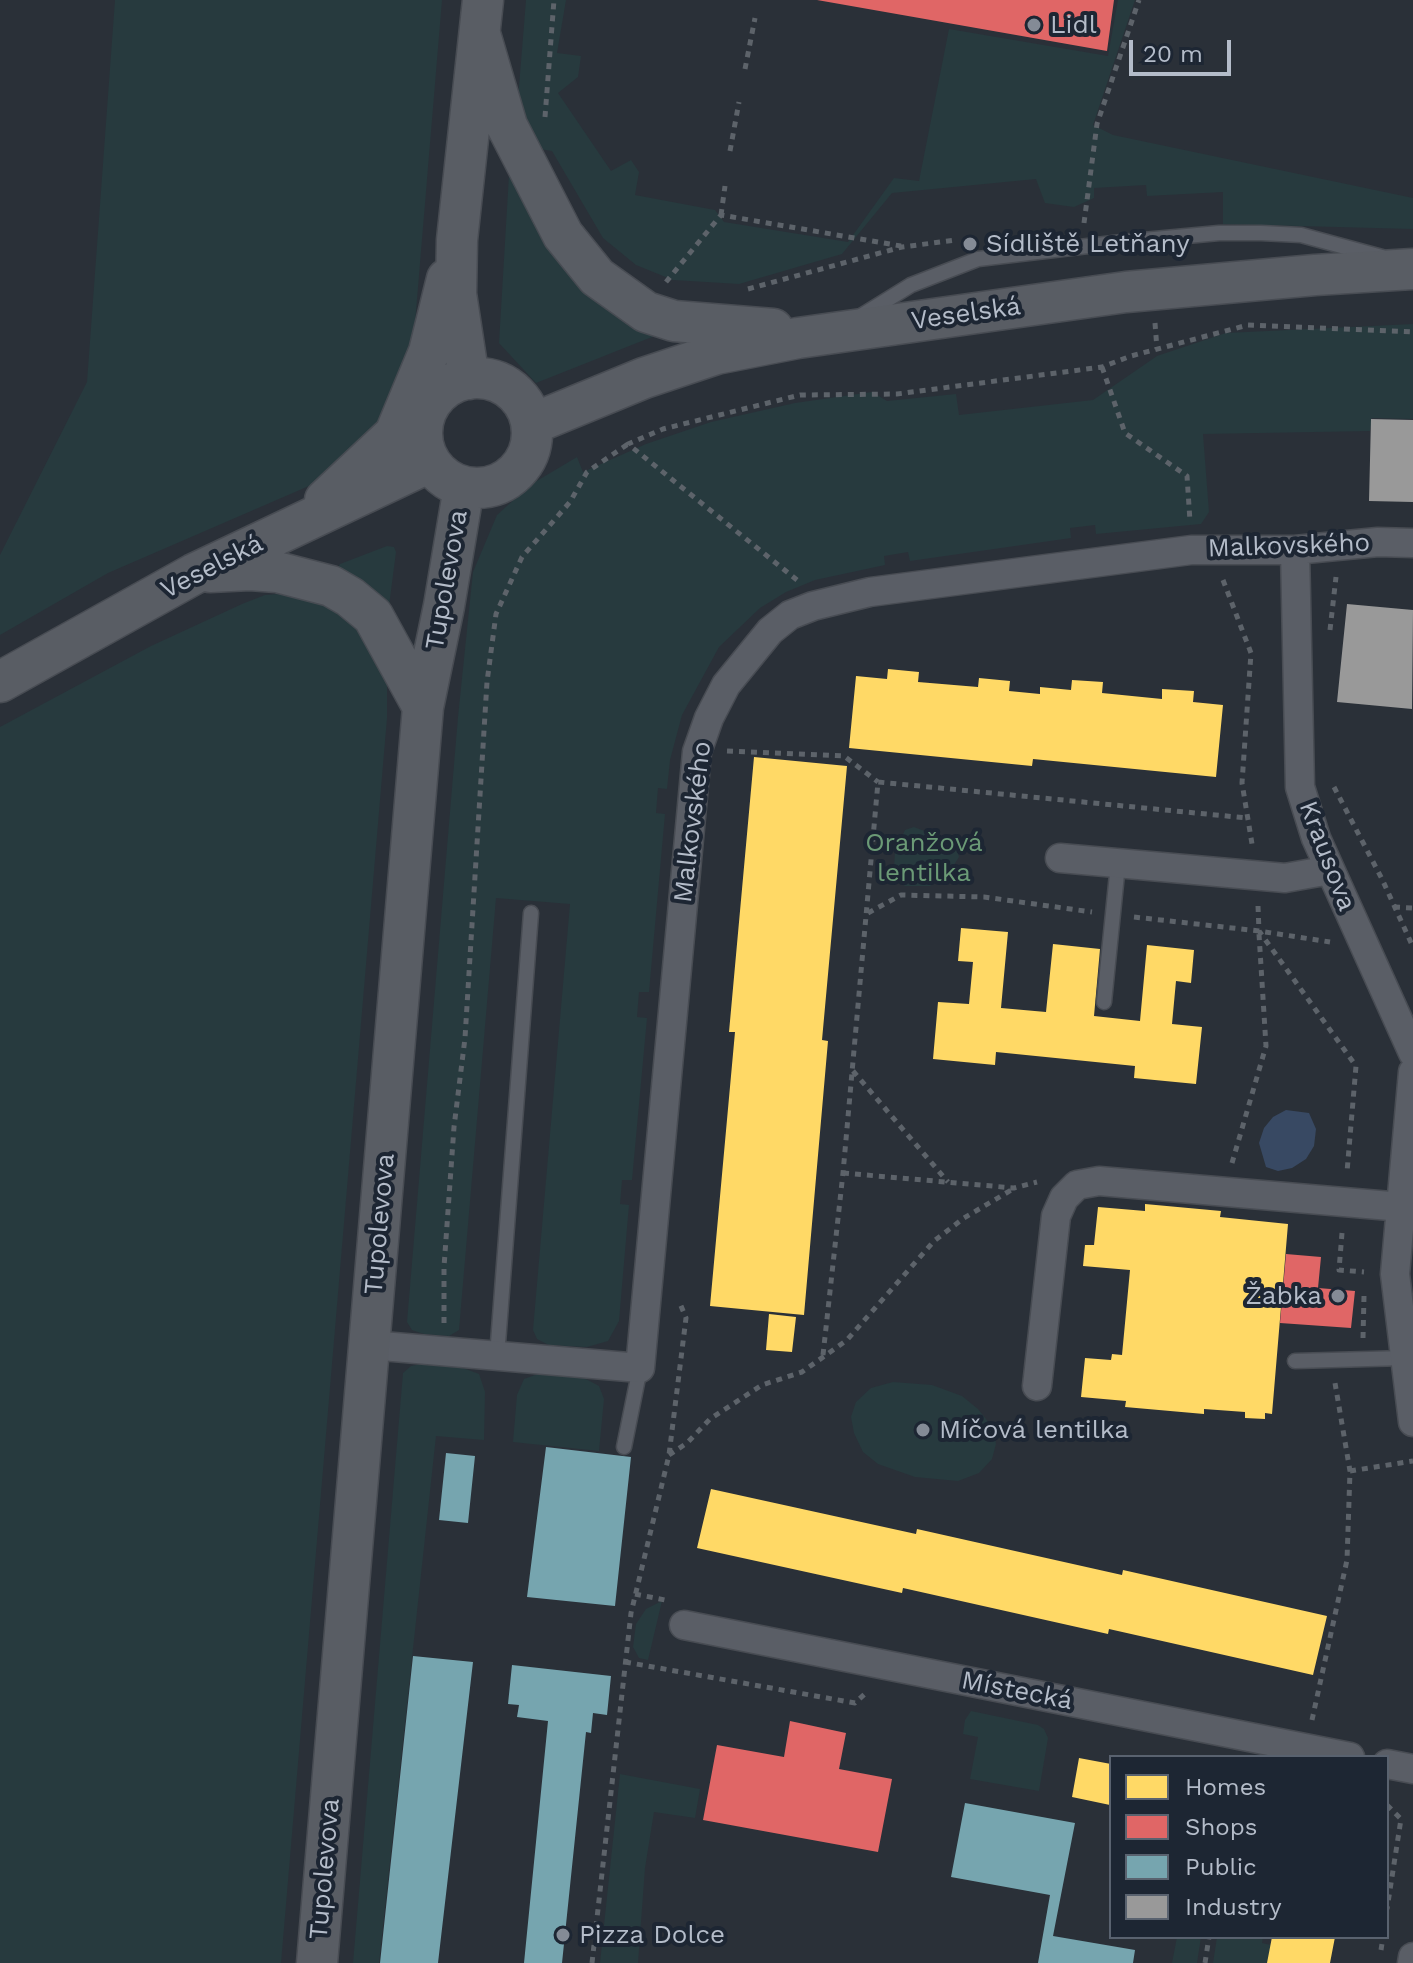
<!DOCTYPE html>
<html>
<head>
<meta charset="utf-8">
<style>
	body { margin:0 }
	#map { position:relative; width:1413px; height:1963px; overflow:hidden; background:#2a3038; font-family:"Work Sans",sans-serif }
	canvas { display:block }
	.legend { position:absolute; left:1109px; top:1755px; width:280px; height:184px; box-sizing:border-box; background:#1d2633; border:2px solid #59626f; margin:0; padding:10px 14px; list-style:none; font-size:24px; color:#b4bcc9 }
	.legend li { display:flex; align-items:center; gap:16px; height:40px }
	.legend b { width:40px; border:2px solid #59626f }
	.scale { position:absolute; left:1129px; top:40px; width:102px; height:36px; box-sizing:border-box; border:4px solid #b4bcc9; border-top:0; padding-left:10px; font-size:24px; line-height:28px; white-space:nowrap; color:#b4bcc9; -webkit-text-stroke:6px #1d2633; paint-order:stroke }
</style>
</head>
<body>
<div id="map">
<canvas width="1413" height="1963"></canvas>
<ul class="legend">
<li><b style="height:22px;background:#ffd966"></b>Homes</li>
<li><b style="height:22px;background:#e06666"></b>Shops</li>
<li><b style="height:22px;background:#76a5af"></b>Public</li>
<li><b style="height:22px;background:#999"></b>Industry</li>
</ul>
<div class="scale">20 m</div>
</div>
<script>
const ctx = document.querySelector('canvas').getContext('2d');
ctx.lineJoin = 'round';
function fillPath(path, color) { ctx.fillStyle = color; ctx.fill(path, 'evenodd'); }
const shape = rows => new Path2D(rows.map(r => 'M' + r).join(''));
function strokePath(path, color, width, dash) { ctx.strokeStyle = color; ctx.lineWidth = width; ctx.lineCap = dash ? 'butt' : 'round'; ctx.setLineDash(dash || []); ctx.stroke(path); }
function drawText(font, color, halo, rows, align = 'center') {
  ctx.font = font + ' "Work Sans",sans-serif'; ctx.lineWidth = 8; ctx.setLineDash([]); ctx.textBaseline = 'middle'; ctx.strokeStyle = halo; ctx.fillStyle = color; for (const [text, x, y, turn = 0] of rows) {
    ctx.save(); ctx.translate(x, y); ctx.rotate((+turn || 0) * Math.PI / 180); ctx.textAlign = isNaN(turn) ? turn : align; if (halo) ctx.strokeText(text, 0, 0); ctx.fillText(text, 0, 0); ctx.restore();
  }
}
const green = shape([
	[115,0,442,0,412,359,397,401,332,476,108,573,0,635,0,555,87,382],
	[526,0,566,0,557,53,581,56,578,77,558,93,611,171,631,160,639,172,635,195,715,210,724,222,848,242,894,178,919,181,949,29,1108,56,1118,0,1135,0,1093,125,1113,135,1413,198,1413,229,1223,224,1223,192,1147,196,1146,185,1094,188,1094,198,1074,207,1045,203,1036,179,892,193,842,254,739,284,673,280,636,265,603,238,552,151,534,148,518,99],
	[509,175,558,251,657,335,536,383,499,343],
	[1413,324,1413,419,1372,418,1370,431,1203,434,1209,512,1201,524,1096,534,1095,525,1070,528,1071,538,910,561,908,552,884,556,885,565,815,580,786,592,760,608,719,647,682,715,670,760,667,789,658,788,656,813,665,814,649,992,639,992,637,1017,647,1018,632,1180,622,1180,620,1204,629,1205,619,1321,608,1341,587,1347,549,1345,537,1339,533,1330,570,904,496,898,459,1330,449,1336,424,1334,412,1330,407,1322,458,717,473,572,497,515,530,485,577,457,583,472,646,444,711,422,795,403,872,392,887,401,956,394,959,415,1093,400,1157,356,1226,333],
	[387,546,394,547,396,552,389,606,337,569,340,564],
	[293,593,349,614,387,673,387,718,281,1963,0,1963,0,727,151,646,242,604,265,595],
	[914,827,945,839,957,849,959,857,947,876,930,886,905,886,897,880,894,869,895,851,905,830],
	[421,1364,463,1368,479,1374,485,1392,484,1440,436,1436,379,1963,353,1963,403,1373,411,1366],
	[538,1374,584,1378,599,1386,604,1399,599,1451,513,1442,517,1395,524,1379],
	[893,1382,932,1385,962,1396,978,1409,993,1428,996,1444,992,1459,979,1473,958,1481,915,1477,878,1464,863,1452,854,1433,851,1417,856,1402,871,1388],
	[662,1601,648,1660,639,1658,633,1647,636,1624,646,1609],
	[971,1711,1038,1725,1044,1729,1048,1738,1039,1791,970,1779,978,1737,963,1734,965,1720],
	[620,1774,700,1789,695,1818,654,1812,645,1868,638,1963,600,1963],
	[1177,1937,1201,1937,1197,1963,1172,1963],
	[1217,1937,1263,1937,1262,1943,1271,1945,1268,1963,1213,1963]
]);
const water = shape([
	[1286,1110,1309,1113,1316,1129,1314,1146,1306,1159,1292,1168,1278,1171,1266,1167,1259,1143,1264,1128,1273,1117]
]);
const homes = shape([
	[888,669,919,672,918,682,978,687,979,678,1010,681,1009,691,1040,694,1040,687,1071,690,1072,680,1103,682,1102,693,1162,699,1162,689,1194,691,1193,702,1223,705,1216,777,1033,759,1032,766,849,748,856,676,887,679],
	[754,757,847,766,822,1040,828,1041,804,1315,710,1306,735,1032,729,1032],
	[961,928,1008,932,1001,1008,1046,1012,1053,944,1100,949,1094,1016,1140,1021,1147,945,1194,950,1191,983,1176,981,1172,1024,1202,1027,1196,1084,1134,1078,1135,1066,996,1052,995,1065,933,1059,938,1002,969,1004,973,962,958,961],
	[1145,1204,1221,1211,1220,1217,1288,1224,1272,1414,1265,1413,1265,1419,1245,1418,1245,1412,1204,1409,1204,1414,1125,1407,1126,1401,1081,1397,1085,1358,1111,1360,1112,1354,1122,1355,1130,1270,1083,1266,1085,1245,1094,1245,1098,1207,1145,1211],
	[769,1314,796,1317,792,1352,766,1350],
	[711,1489,916,1534,917,1529,1122,1575,1123,1570,1327,1616,1313,1675,1109,1629,1108,1634,903,1588,902,1593,697,1548],
	[1079,1758,1111,1764,1110,1805,1072,1797],
	[1272,1937,1335,1937,1330,1963,1267,1963]
]);
const shops = shape([
	[817,0,1114,0,1107,51],
	[1286,1254,1321,1257,1318,1288,1355,1291,1351,1328,1280,1323],
	[790,1721,846,1733,839,1769,892,1779,878,1852,703,1820,717,1745,784,1757]
]);
const public = shape([
	[546,1447,631,1457,615,1606,527,1597],
	[446,1453,475,1456,468,1523,439,1520],
	[413,1656,473,1662,438,1963,380,1963],
	[512,1665,611,1676,607,1715,593,1713,591,1733,586,1732,562,1963,524,1963,548,1721,517,1717,519,1705,508,1704],
	[965,1803,1075,1823,1053,1936,1135,1950,1133,1963,1038,1963,1050,1895,951,1877]
]);
const industry = shape([
	[1371,419,1413,420,1413,502,1369,501],
	[1347,604,1413,610,1412,709,1337,702]
]);
const path = shape([
	[745,69,755,18],
	[545,117,554,0],
	[730,151,739,102],
	[721,215,725,186],
	[1084,223,1097,124,1139,0],
	[666,282,721,215,901,246],
	[748,289,902,247,956,240],
	[1155,323,1157,349],
	[1102,367,1125,433,1187,476,1190,521],
	[797,580,628,444,663,429,800,395,897,394,1102,367,1131,356,1248,325,1413,332],
	[1223,580,1251,653,1242,783,1252,844],
	[1330,630,1336,577],
	[727,751,844,756,878,782],
	[1334,787,1382,879,1413,947],
	[1258,906,1259,931,1356,1066,1347,1172],
	[1394,907,1413,908],
	[868,913,901,895,984,897,1092,912],
	[1134,917,1259,931,1330,942],
	[853,1071,948,1182],
	[1232,1163,1266,1046,1259,934],
	[843,1173,1014,1188,1037,1182],
	[1342,1233,1339,1270,1364,1272],
	[444,1323,444,1267,454,1127,465,1038,487,682,496,614,522,557,570,502,587,472,628,444],
	[1363,1338,1364,1296],
	[823,1355,843,1173,878,782,1247,818],
	[669,1455,687,1443,710,1419,762,1385,802,1372,847,1340,934,1241,964,1218,1013,1189],
	[1350,1471,1413,1461],
	[635,1594,665,1600],
	[625,1662,855,1703,868,1691],
	[1312,1720,1347,1560,1350,1471,1335,1383],
	[1387,1805,1401,1819,1387,1909],
	[1381,1950,1383,1937],
	[592,1963,631,1613,669,1455,686,1318,679,1301],
	[1205,1963,1209,1937]
]);
const lane = shape([
	[861,316,911,285,978,259,1122,242,1219,233,1261,233,1301,235,1382,257],
	[1104,1002,1118,864],
	[497,1356,531,913],
	[1295,1361,1405,1358],
	[624,1447,640,1368]
]);
const street = shape([
	[1295,550,1300,787,1316,838,1413,1053],
	[1060,858,1285,878,1330,870],
	[1413,1072,1395,1274,1413,1422],
	[370,1345,640,1368,697,752,709,718,726,685,770,631,790,615,813,606,870,592,1191,550,1295,550,1378,542,1413,543],
	[1037,1386,1056,1216,1064,1198,1077,1185,1099,1181,1402,1207],
	[684,1625,1350,1757],
	[1387,1764,1413,1769],
	[1412,1963,1413,1957]
]);
const secondary = shape([
	[480,34,507,126,563,235,597,277,646,312,674,321,773,329],
	'422 433a55 55 0 1 1 110 0a55 55 0 1 1-110 0Z',
	[469,379,456,294,457,240,483,0],
	[532,424,644,378,716,354,798,338,1126,292,1315,275,1413,269],
	[325,500,395,434,429,352,447,279],
	[210,572,250,570,277,572,331,586,350,597,373,616,423,707],
	[0,682,194,574,430,462],
	[317,1963,423,707,444,606,464,487]
]);
const markers = [
	[1034,25,8,"#848b96"],
	[970,244,8,"#848b96"],
	[1338,1296,8,"#848b96"],
	[923,1430,8,"#848b96"],
	[563,1935,8,"#848b96"]
];
const poiNames = [
	["Lidl",1050,25],
	["Sídliště Letňany",986,244],
	["Žabka",1322,1296,"right"],
	["Míčová lentilka",939,1430],
	["Pizza Dolce",579,1935]
];
const streetNames = [
	["Veselská",966,314,-8],
	["Malkovského",1289,546,-2],
	["Veselská",212,567,-27],
	["Tupolevova",447,580,-80],
	["Malkovského",693,822,-83],
	["Krausova",1327,856,69],
	["Tupolevova",380,1224,-85],
	["Místecká",1017,1691,11],
	["Tupolevova",325,1869,-85]
];
const parkNames = [
	["Oranžová",924,843],
	["lentilka",924,873]
];
fillPath(green, '#273a3e');
fillPath(water, '#384963');
fillPath(homes, '#ffd966');
fillPath(shops, '#e06666');
fillPath(public, '#76a5af');
fillPath(industry, '#999');
strokePath(lane, '#484c53', 17);
strokePath(street, '#484c53', 31);
strokePath(secondary, '#484c53', 43);
strokePath(path, '#5d636a', 5, [6, 6]);
strokePath(lane, '#5a5e66', 14);
strokePath(street, '#5a5e66', 28);
strokePath(secondary, '#595d64', 40);
for (const [x, y, r, color] of markers) { const dot = new Path2D(); dot.arc(x, y, r, 0, 2 * Math.PI); ctx.fillStyle = color; ctx.fill(dot); strokePath(dot, '#1d2633', 3); }
drawText('26px', '#b4bcc9', '#1d2633', poiNames, 'left');
drawText('26px', '#b4bcc9', '#1d2633', streetNames);
drawText('26px', '#6b9a76', '#1d2633', parkNames);
</script>
</body>
</html>
